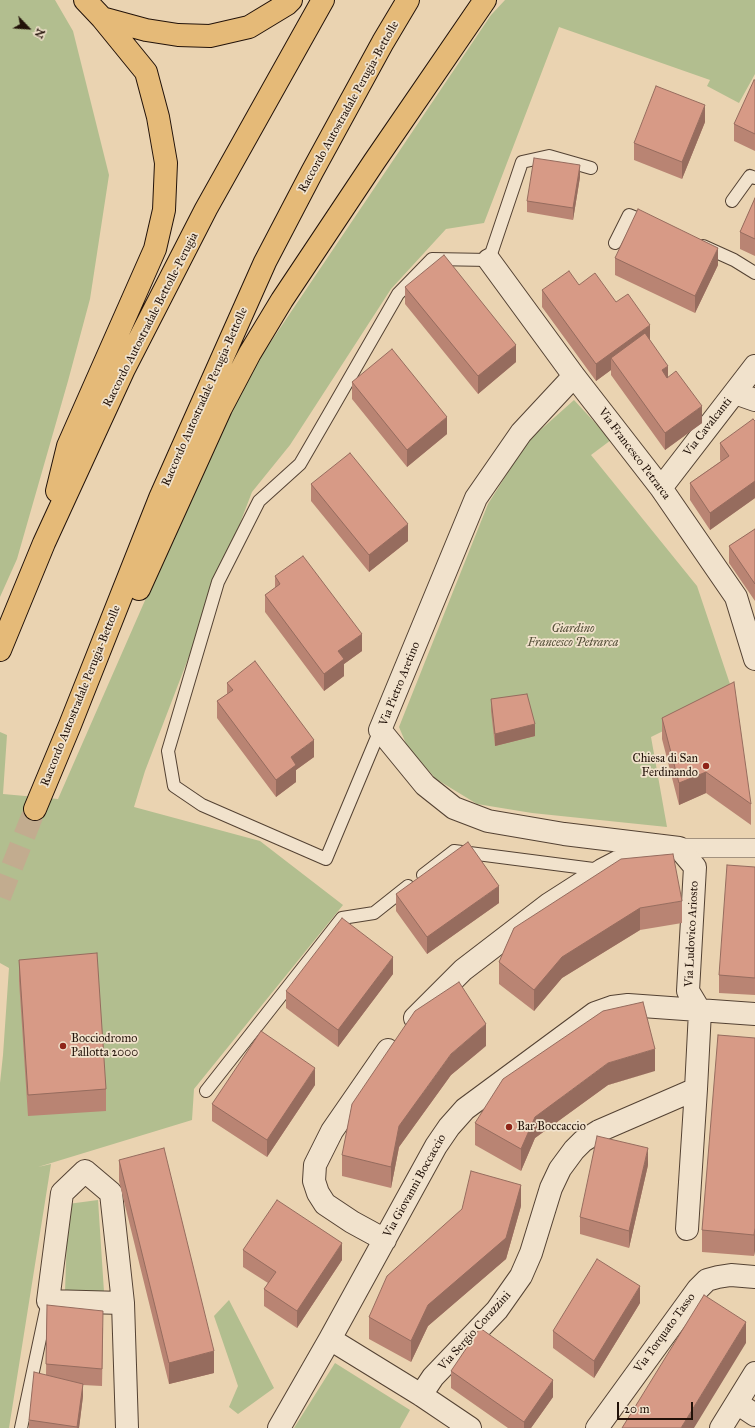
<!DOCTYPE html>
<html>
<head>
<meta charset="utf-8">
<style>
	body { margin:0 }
	#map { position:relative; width:755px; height:1428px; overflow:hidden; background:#ead3b1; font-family:"IM FELL Great Primer",serif }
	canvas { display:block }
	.north { position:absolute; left:8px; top:8px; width:40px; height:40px; -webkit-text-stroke:3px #f1e2cc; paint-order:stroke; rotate:115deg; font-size:11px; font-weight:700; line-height:16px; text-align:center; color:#221209 }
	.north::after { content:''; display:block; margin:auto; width:14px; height:18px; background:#221209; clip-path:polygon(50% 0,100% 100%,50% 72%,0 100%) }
	.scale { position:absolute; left:617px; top:1402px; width:76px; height:18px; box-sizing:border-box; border:2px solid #221209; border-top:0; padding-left:5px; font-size:12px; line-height:14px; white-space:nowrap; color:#221209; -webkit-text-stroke:3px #f1e2cc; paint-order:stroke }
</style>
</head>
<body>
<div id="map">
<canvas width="755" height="1428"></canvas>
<div class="north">N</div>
<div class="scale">20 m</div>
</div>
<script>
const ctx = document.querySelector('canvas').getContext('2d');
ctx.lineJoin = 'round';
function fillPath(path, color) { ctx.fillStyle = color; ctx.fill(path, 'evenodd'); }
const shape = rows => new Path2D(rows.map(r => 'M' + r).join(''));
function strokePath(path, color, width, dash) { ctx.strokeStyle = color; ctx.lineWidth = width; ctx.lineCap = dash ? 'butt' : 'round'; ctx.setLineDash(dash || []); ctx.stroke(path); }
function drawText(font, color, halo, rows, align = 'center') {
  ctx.font = font + ' "IM FELL Great Primer",serif'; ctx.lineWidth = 3.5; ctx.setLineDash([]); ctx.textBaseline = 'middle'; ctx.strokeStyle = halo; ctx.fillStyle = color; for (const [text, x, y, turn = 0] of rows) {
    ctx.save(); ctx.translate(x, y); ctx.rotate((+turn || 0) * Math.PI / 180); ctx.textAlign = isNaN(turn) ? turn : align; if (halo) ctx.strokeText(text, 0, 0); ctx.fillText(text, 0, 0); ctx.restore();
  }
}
const green = shape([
	[0,0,55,0,73,31,109,175,90,299,68,381,17,559,0,597],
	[505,0,755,0,755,74,739,103,707,86,710,80,559,27,484,223,446,229,391,289,290,445,252,492,145,771,134,807,260,841,343,905,194,1089,192,1120,38,1167,51,1164,9,1428,0,1428,0,1083,3,1055,9,968,0,963,0,732,7,735,3,794,58,799,235,395,491,15],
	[574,400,611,440,591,455,697,586,734,696,651,737,667,827,532,813,477,804,436,779,407,746,399,727,488,504,527,442],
	[98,1200,104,1292,65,1292,68,1204],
	[229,1300,274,1388,238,1414,229,1407,238,1386,214,1316],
	[335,1363,410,1410,400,1428,294,1428]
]);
const motorwayTunnel = shape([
	[0,897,35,809]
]);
const service = shape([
	[732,201,750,176,755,178],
	[615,243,629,215,649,223],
	[703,246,734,260,755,273],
	[380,730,326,859,202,805,174,786,168,751,218,582,259,501,300,464,333,407,398,294,432,259,489,260,522,162,549,156,591,168],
	[423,875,454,851,601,870],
	[206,1091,342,918,374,913,408,886],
	[21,1428,48,1301]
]);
const pedestrian = shape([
	[679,848,755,848]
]);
const minor = shape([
	[489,260,574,376,661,488,736,597,755,659],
	[735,393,755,400],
	[661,488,755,366],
	[415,1018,463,970,549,904,602,870,650,845],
	[687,1229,696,1089],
	[385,1240,352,1222,325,1204,318,1193,314,1181,315,1165,332,1131,388,1050],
	[123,1303,48,1301,62,1193,85,1171,111,1193,123,1303,127,1428],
	[330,1339,421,1395,470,1428],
	[421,1395,433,1377,497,1310,521,1276,531,1253,551,1188,560,1169,574,1150,583,1141,599,1131,696,1089,700,1011,688,991,695,867,679,848,564,834,488,821,454,808,425,785,380,730,476,498,521,433,574,376],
	[737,1403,755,1415],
	[279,1428,330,1339,436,1146,449,1127,465,1109,595,1013,612,1007,628,1005,755,1014],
	[597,1428,698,1289,707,1280,718,1277,731,1275,755,1277],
	[721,1428,755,1373]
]);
const motorway = shape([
	[102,18,146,30,178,35,210,36,249,27,287,4,291,0],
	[57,491,68,446,155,249,164,210,166,163,158,117,146,72,102,18,85,0],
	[139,589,221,408,250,353,282,300,374,162,485,0],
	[0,650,44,543,124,369,206,209,323,0],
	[35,809,70,725,160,498,265,262,312,172,383,42,408,0]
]);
const wall = shape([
	[755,80,755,151,734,141,734,124],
	[705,122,682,179,634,160,634,143],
	[580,177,573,220,527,212,527,201],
	[755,198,755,256,740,249,740,232],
	[615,258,718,265,695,313,615,275],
	[579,285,616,302,650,341,668,377,702,423,665,450,611,375,611,370,596,381,542,307,542,290],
	[405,287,516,362,478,394,405,304],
	[352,382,447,434,407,467,352,399],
	[755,421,755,498,710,530,690,500,690,483,721,461,720,460,720,443],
	[311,484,408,541,369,572,311,501],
	[755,529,755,601,729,563,729,546],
	[275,576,362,651,344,664,344,676,324,691,265,612,265,595,275,588],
	[227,683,314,757,296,770,296,782,276,797,217,718,217,701,227,694],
	[491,699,535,736,495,746,491,711],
	[662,718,751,804,751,825,706,793,679,805,662,739],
	[755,867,755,995,719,993,719,975],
	[396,894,499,903,427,954,396,911],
	[682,901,682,923,640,930,562,978,534,1011,499,984,499,962,514,928],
	[19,960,106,1089,106,1111,28,1116,19,981],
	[393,974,338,1047,286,1008,286,991],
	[755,1038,755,1250,754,1256,702,1252,702,1230],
	[486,1046,451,1075,399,1147,391,1188,342,1176,342,1155],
	[655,1071,608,1085,535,1138,521,1171,475,1145,475,1123],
	[315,1085,267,1157,212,1121,212,1104],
	[119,1160,214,1373,169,1384,119,1181],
	[648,1165,629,1248,580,1234,580,1217],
	[521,1206,506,1259,428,1326,411,1362,369,1339,369,1317],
	[243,1250,342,1260,297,1328,264,1306,264,1289,268,1283,243,1267],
	[640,1303,594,1378,553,1348,553,1331],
	[47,1305,103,1328,102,1386,83,1385,83,1396,79,1428,29,1428,29,1420,46,1375],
	[451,1371,553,1397,531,1428,508,1428,451,1388]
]);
const shadedWall = shape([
	[705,105,705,122,682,179,682,162],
	[580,165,580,177,573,220,573,208],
	[718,248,718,265,695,313,695,296],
	[650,325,650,342,611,358,611,370,596,381,596,364],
	[516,345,516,362,478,394,478,376],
	[668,366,668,383,662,370],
	[702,406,702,423,665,450,665,433],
	[447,417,447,434,407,467,407,450],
	[755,481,755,498,710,530,710,513],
	[408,524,408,541,369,572,369,555],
	[362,634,362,651,344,664,344,676,324,691,324,674,338,651],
	[535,724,535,736,495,746,495,734],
	[314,740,314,757,296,770,296,782,276,797,276,780,291,757],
	[706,772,706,793,679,805,679,783],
	[499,886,499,903,427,954,427,937],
	[640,908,640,930,562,978,534,1011,534,990,562,957],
	[393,957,393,974,338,1047,338,1030],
	[486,1024,486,1046,451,1075,399,1147,391,1188,391,1167,399,1126,451,1054],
	[655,1049,655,1071,608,1085,535,1138,521,1171,521,1149,535,1117,608,1063],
	[315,1068,315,1085,267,1157,267,1140],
	[648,1148,648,1165,629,1248,629,1231],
	[521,1185,521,1206,506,1259,428,1326,411,1362,411,1341,428,1305],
	[755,1228,755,1250,754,1256,754,1235],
	[342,1243,342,1260,297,1328,297,1311],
	[640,1286,640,1303,594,1378,594,1361],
	[746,1322,746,1343,694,1428,681,1428],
	[214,1351,214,1373,169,1384,169,1363],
	[553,1380,553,1397,531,1428,524,1428,524,1422],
	[83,1384,83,1396,79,1428,77,1428]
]);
const building = shape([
	[754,80,755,80,755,134,734,124,754,80],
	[656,86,705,105,682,162,634,143,656,86],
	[534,158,580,165,573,208,527,201,534,158],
	[755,198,755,239,740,232,755,198],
	[638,209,718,248,695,296,615,258,638,209],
	[444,255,516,345,478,376,405,287,444,255],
	[569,271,579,285,595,273,616,302,628,294,650,325,596,364,542,290,569,271],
	[645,333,668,366,662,370,667,378,676,371,702,406,665,433,611,358,645,333],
	[392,349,447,417,407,450,352,382,392,349],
	[753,419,755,421,755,481,710,513,690,483,729,456,720,443,753,419],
	[350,453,408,524,369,555,311,484,350,453],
	[755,529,755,584,729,546,755,529],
	[303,556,362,634,338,651,344,659,324,674,265,595,280,584,275,576,303,556],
	[255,661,314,740,291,757,296,765,276,780,217,701,233,690,227,683,255,661],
	[734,682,751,804,706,772,679,783,662,718,734,682],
	[527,694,535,724,495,734,491,699,527,694],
	[468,842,499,886,427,937,396,894,468,842],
	[673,854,682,901,640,908,562,957,534,990,499,962,514,928,621,859,673,854],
	[727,865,755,867,755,978,719,975,727,865],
	[342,918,393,957,338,1030,286,991,342,918],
	[97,953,106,1089,28,1095,19,960,97,953],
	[459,982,486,1024,451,1054,399,1126,391,1167,342,1155,352,1104,415,1011,459,982],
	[643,1002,655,1049,608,1063,535,1117,521,1149,475,1123,503,1079,603,1011,643,1002],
	[261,1031,315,1068,267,1140,212,1104,261,1031],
	[718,1035,755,1038,755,1228,754,1235,702,1230,718,1035],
	[597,1136,648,1148,629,1231,580,1217,597,1136],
	[164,1148,214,1351,169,1363,119,1160,164,1148],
	[471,1171,521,1185,506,1238,428,1305,411,1341,369,1317,387,1276,462,1209,471,1171],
	[277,1200,342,1243,297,1311,264,1289,276,1272,243,1250,277,1200],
	[597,1259,640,1286,594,1361,553,1331,597,1259],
	[704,1295,746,1322,681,1428,622,1428,704,1295],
	[47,1305,103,1311,102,1369,46,1364,47,1305],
	[480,1328,553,1380,524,1422,451,1371,480,1328],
	[34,1372,83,1384,77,1427,29,1420,34,1372]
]);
const markers = [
	[706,766,4,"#8f2418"],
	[63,1046,4,"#8f2418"],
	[509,1127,4,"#8f2418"]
];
const streetNames = [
	["Raccordo Autostradale Perugia-Bettolle",349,107,-61],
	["Raccordo Autostradale Bettolle-Perugia",151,320,-63],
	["Raccordo Autostradale Perugia-Bettolle",205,397,-66],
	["Via Cavalcanti",708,427,-52],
	["Via Francesco Petrarca",634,454,53],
	["Via Pietro Aretino",400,684,-68],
	["Raccordo Autostradale Perugia-Bettolle",81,696,-68],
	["Via Ludovico Ariosto",692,934,-87],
	["Via Giovanni Boccaccio",415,1186,-61],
	["Via Sergio Corazzini",475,1331,-48],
	["Via Torquato Tasso",665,1333,-54]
];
const parkNames = [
	["Giardino",573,629],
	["Francesco Petrarca",573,643]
];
const poiNames = [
	["Chiesa di San",698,759,"right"],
	["Ferdinando",698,773,"right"],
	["Bocciodromo",71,1039],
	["Pallotta 2000",71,1053],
	["Bar Boccaccio",517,1127]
];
fillPath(green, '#b2be8f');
strokePath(motorwayTunnel, '#c2ac8f', 22, [22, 11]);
strokePath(service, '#544233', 14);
strokePath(pedestrian, '#544233', 20);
strokePath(minor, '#544233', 24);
strokePath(motorway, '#221209', 24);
strokePath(service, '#f1e2cc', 12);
strokePath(pedestrian, '#f1e2cc', 19);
strokePath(minor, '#f1e2cc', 22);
strokePath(motorway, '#e5ba78', 22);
fillPath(wall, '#b98473');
fillPath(shadedWall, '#966c5e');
fillPath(building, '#d79a86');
strokePath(building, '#966c5e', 1);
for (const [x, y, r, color] of markers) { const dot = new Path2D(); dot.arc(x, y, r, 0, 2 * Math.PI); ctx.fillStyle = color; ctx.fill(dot); strokePath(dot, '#f1e2cc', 1.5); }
drawText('12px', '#221209', '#f1e2cc', streetNames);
drawText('italic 12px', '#544e38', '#f1e2cc', parkNames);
drawText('12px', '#221209', '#f1e2cc', poiNames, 'left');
</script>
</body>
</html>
